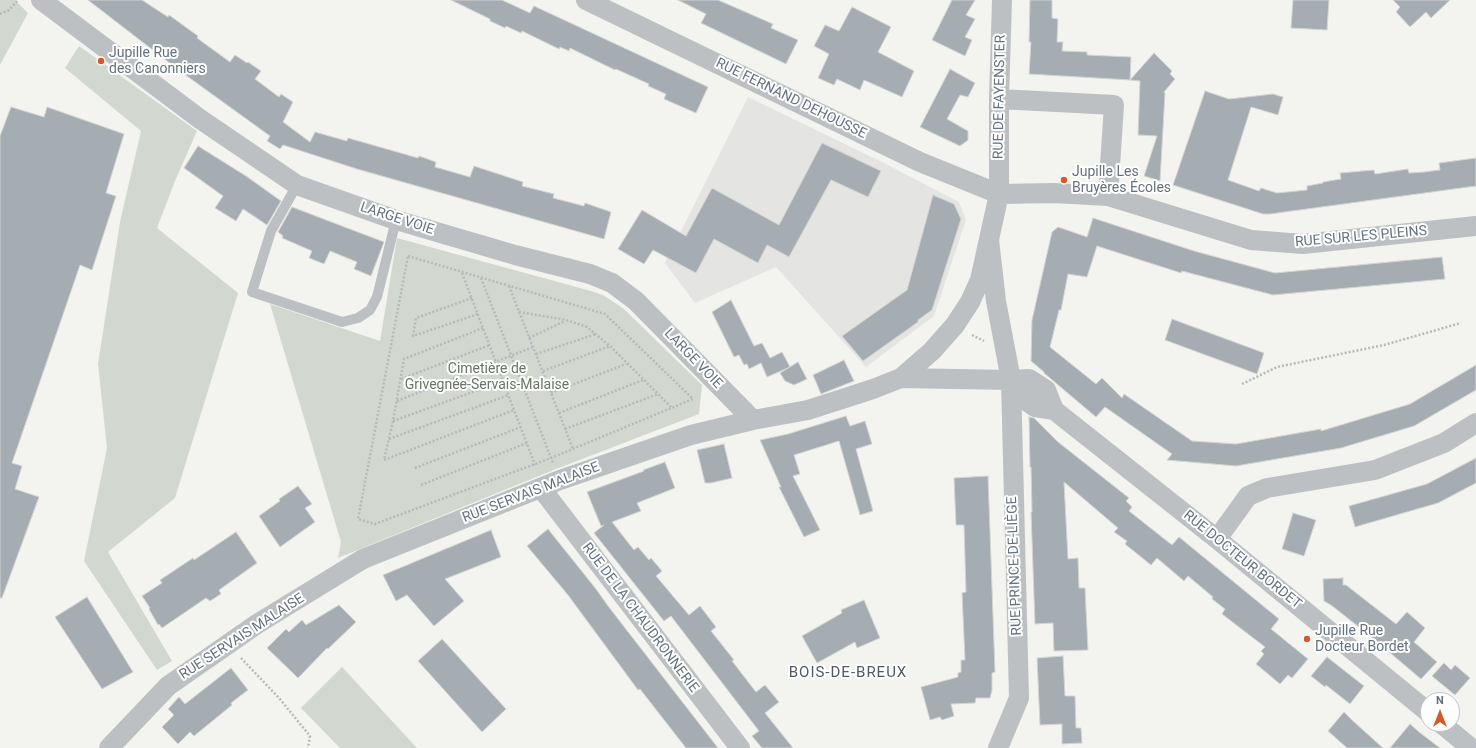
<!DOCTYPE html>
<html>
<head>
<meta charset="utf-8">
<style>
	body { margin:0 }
	#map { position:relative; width:1476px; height:748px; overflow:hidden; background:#f3f3ef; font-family:Roboto,sans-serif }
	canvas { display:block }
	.north { position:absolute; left:1420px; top:692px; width:40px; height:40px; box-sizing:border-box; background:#fff; border:1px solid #c1c7cc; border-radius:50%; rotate:0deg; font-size:11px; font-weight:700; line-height:16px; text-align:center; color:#64727f }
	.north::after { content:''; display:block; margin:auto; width:14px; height:18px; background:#d9582a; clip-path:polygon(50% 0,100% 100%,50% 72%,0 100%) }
</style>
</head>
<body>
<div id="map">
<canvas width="1476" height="748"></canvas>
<div class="north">N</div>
</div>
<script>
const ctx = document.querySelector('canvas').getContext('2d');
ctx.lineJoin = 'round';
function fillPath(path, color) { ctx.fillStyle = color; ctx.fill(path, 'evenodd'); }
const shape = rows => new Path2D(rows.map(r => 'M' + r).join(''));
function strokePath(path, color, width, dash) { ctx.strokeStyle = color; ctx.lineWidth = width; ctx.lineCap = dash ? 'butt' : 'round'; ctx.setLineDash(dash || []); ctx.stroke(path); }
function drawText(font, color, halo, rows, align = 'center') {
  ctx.font = font + ' Roboto,sans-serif'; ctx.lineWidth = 4; ctx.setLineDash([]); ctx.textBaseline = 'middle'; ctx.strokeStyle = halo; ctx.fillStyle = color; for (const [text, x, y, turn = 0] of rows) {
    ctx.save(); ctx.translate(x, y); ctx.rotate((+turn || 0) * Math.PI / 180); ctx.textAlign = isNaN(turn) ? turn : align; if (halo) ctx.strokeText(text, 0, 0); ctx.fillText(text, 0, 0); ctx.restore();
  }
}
const built = shape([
	[748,97,884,163,959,202,966,220,934,316,866,367,776,267,695,303,665,263]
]);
const green = shape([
	[0,0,15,0,28,13,0,65],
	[79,46,197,131,175,181,157,228,238,293,175,498,108,552,172,661,157,670,84,561,107,448,98,364,120,222,141,131,65,68],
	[397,238,591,291,603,295,624,309,702,385,699,414,556,469,338,558,341,542,270,304,380,341],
	[342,667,417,748,340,748,301,708]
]);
const building = shape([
	[88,0,142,0,168,17,169,15,198,36,197,38,230,62,235,55,247,63,248,62,261,71,255,79,279,97,281,94,293,102,283,122,310,142,315,132,347,141,348,138,418,158,419,156,436,162,435,167,470,177,474,166,523,182,522,186,554,194,553,198,584,206,585,203,611,212,604,239,357,169,283,145,280,149,267,141,270,136,180,71,88,0],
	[451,0,502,0,530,13,534,6,708,87,696,113,664,99,666,94,648,86,649,84,616,69,615,70,570,48,569,51,560,47,559,49,522,31,521,33,506,26,505,28,490,21,490,19,451,0],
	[678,0,718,0,773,24,771,28,798,40,786,64,701,23,706,14,678,0],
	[952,0,975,0,966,15,975,19,965,37,972,40,965,56,932,40,952,0],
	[1030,0,1052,0,1052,18,1058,19,1057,42,1063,42,1062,51,1087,52,1087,55,1131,57,1130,80,1029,74,1031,42,1029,42,1030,0],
	[1293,0,1329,0,1327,30,1291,28,1293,0],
	[1393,0,1450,0,1431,18,1426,12,1410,27,1396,12,1400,7,1393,0],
	[852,7,891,27,878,52,914,71,902,97,864,80,860,90,837,79,834,85,818,78,829,54,814,46,825,25,839,31,852,7],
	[1154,53,1172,71,1170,74,1175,79,1164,92,1165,93,1160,181,1144,176,1157,136,1138,135,1140,81,1130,80,1154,53],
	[950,69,975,83,968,97,960,95,947,119,968,131,968,140,960,146,920,127,950,69],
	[1205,91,1229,99,1273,94,1283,97,1278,115,1251,107,1228,180,1259,191,1261,188,1277,193,1307,190,1307,186,1323,183,1323,182,1341,179,1340,173,1374,170,1375,174,1408,169,1409,173,1424,172,1440,170,1439,163,1476,158,1476,186,1270,214,1263,214,1173,185,1205,91],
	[11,107,44,117,47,107,124,134,106,193,116,196,92,270,80,265,12,463,22,466,15,489,39,497,2,598,0,598,0,136,11,107],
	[822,143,881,171,868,197,831,180,789,257,767,245,758,263,714,239,696,273,653,250,644,264,618,249,642,210,686,236,712,188,779,225,822,143],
	[198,146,246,176,281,201,267,225,243,209,236,221,215,208,223,196,184,168,198,146],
	[933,195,954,204,961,219,932,310,918,320,918,322,863,361,842,336,907,290,933,195],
	[292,207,384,242,371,276,354,269,357,262,330,251,324,264,309,258,312,251,282,238,283,236,278,232,292,207],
	[1093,218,1194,251,1275,273,1442,257,1445,279,1273,295,1182,271,1181,273,1097,246,1087,277,1068,274,1061,310,1059,310,1050,347,1096,384,1102,378,1122,398,1124,394,1192,441,1236,444,1321,429,1321,431,1410,404,1476,365,1476,390,1414,426,1341,448,1236,466,1167,460,1172,454,1105,407,1096,417,1044,373,1044,372,1031,361,1032,320,1052,232,1058,227,1087,237,1093,218],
	[731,300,754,346,762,343,770,358,782,352,790,367,767,377,761,363,749,369,747,364,744,365,739,355,734,357,712,312,731,300],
	[1172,319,1264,353,1257,374,1165,340,1172,319],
	[844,360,854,381,821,394,813,375,844,360],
	[798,362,807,379,794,385,785,381,780,373,798,362],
	[846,416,850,426,865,421,872,444,856,449,873,511,860,515,839,441,794,455,800,474,793,476,820,530,804,537,779,487,781,487,760,440,788,434,846,416],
	[1029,417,1034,418,1058,442,1129,498,1126,501,1132,507,1129,511,1172,545,1179,537,1279,619,1271,629,1308,659,1292,678,1288,675,1280,684,1256,664,1264,654,1261,651,1265,647,1222,614,1225,609,1212,599,1213,597,1188,576,1184,581,1157,558,1151,565,1125,544,1127,541,1114,532,1118,528,1064,482,1068,559,1078,558,1079,588,1085,588,1088,650,1054,651,1053,623,1035,624,1031,512,1032,512,1031,467,1030,467,1029,417],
	[724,444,732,478,711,483,705,483,697,450,724,444],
	[1476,458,1476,483,1438,503,1355,527,1349,506,1427,484,1476,458],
	[665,462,675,488,637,503,641,511,612,522,634,550,638,547,649,560,651,558,662,571,656,576,689,615,700,606,716,627,711,631,734,660,732,661,756,692,765,685,779,702,765,713,793,748,762,748,752,736,759,731,671,616,664,621,594,533,604,525,601,526,587,492,644,471,643,470,665,462],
	[988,476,995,672,992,673,992,690,990,698,976,698,975,703,951,704,954,716,942,720,940,717,930,720,921,687,958,677,958,673,961,672,961,660,965,660,962,593,966,592,964,525,956,525,954,478,988,476],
	[298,486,312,504,305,508,315,522,280,547,259,516,280,501,279,499,298,486],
	[1293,513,1316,520,1304,556,1282,549,1293,513],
	[548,529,596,589,608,606,718,748,686,748,640,689,638,690,568,595,527,546,548,529],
	[491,530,501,557,445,579,464,601,434,626,407,595,396,601,383,575,491,530],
	[236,532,257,563,219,590,221,594,210,601,206,598,162,628,159,624,158,625,149,609,150,608,142,596,162,583,160,580,193,558,194,560,236,532],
	[1343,578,1343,585,1346,585,1396,624,1407,612,1425,628,1414,642,1437,662,1421,679,1369,635,1331,605,1324,601,1323,579,1343,578],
	[87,597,133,672,102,689,55,617,87,597],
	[864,600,880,638,857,648,855,642,817,663,802,636,842,613,841,610,864,600],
	[339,605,356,622,328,649,327,648,298,678,267,648,286,629,289,632,302,620,306,625,339,605],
	[442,639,506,709,482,732,418,661,442,639],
	[1063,656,1065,696,1075,696,1076,728,1081,728,1082,743,1062,744,1062,724,1040,725,1037,658,1063,656],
	[1327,657,1364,686,1350,704,1326,685,1325,687,1311,676,1327,657],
	[1444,663,1451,670,1455,665,1470,678,1455,695,1432,676,1444,663],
	[231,668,248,690,231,703,232,705,194,736,190,732,178,744,162,727,174,715,168,709,179,697,185,704,231,668],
	[1344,712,1353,721,1383,748,1347,748,1328,731,1344,712],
	[1410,724,1419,732,1440,748,1390,748,1410,724]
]);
const path = shape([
	[0,14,9,10,18,0],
	[408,256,605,314,693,399,551,458,375,524,358,519,408,256],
	[462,273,535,465],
	[481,278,553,463],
	[509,286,573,449],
	[472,298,416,318,413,336,478,314],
	[519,312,566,320,587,327,610,346,672,408],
	[483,328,404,359,393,421,384,460,514,410],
	[972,335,984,341],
	[529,338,565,321],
	[536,354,596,334],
	[543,371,610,346],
	[401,379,490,345],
	[1242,384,1277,367,1384,345,1461,323],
	[551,393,626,364],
	[397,401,533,347],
	[559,413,643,380],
	[393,421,503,381],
	[565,429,658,394],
	[389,439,509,395],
	[415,468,521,427],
	[421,485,527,443],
	[241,658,279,698,310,736,308,748]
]);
const lane = shape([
	[297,185,271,231,252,292,342,322,358,318,370,310,377,297,396,220]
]);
const street = shape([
	[41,0,200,119,297,185,396,220,515,255,590,274,612,283,636,301,753,420],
	[586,0,920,162,999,194,1054,193,1108,196,1251,240,1303,244,1476,226],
	[999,99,1114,105,1108,196],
	[989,240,996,301,1011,380,1019,698,998,748],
	[901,378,932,351,955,325,970,302,980,280,999,194,999,99,1002,0],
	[1011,380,1021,397,1035,407,1054,410],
	[541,488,740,748],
	[1217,539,1248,496,1267,488,1375,470,1444,443,1476,423],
	[1442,724,1471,748],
	[109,748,168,686,257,624,363,559,560,480,691,435,753,420,808,410,873,389,901,378,1011,380,1029,379,1046,390,1054,410,1217,539,1428,712]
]);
const markers = [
	[101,61,4,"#d9582a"],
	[1064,180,4,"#d9582a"],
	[1307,639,4,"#d9582a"]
];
const poiNames = [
	["Jupille Rue",109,53],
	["des Canonniers",109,69],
	["Jupille Les",1072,172],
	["Bruyères Écoles",1072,188],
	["Jupille Rue",1315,631],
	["Docteur Bordet",1315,647]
];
const streetNames = [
	["RUE DE FAYENSTER",1000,97,-89],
	["RUE FERNAND DEHOUSSE",791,99,26],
	["LARGE VOIE",397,219,18],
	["RUE SUR LES PLEINS",1361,237,-5],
	["LARGE VOIE",693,359,46],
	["RUE SERVAIS MALAISE",531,493,-21],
	["RUE DOCTEUR BORDET",1242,560,39],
	["RUE PRINCE-DE-LIÈGE",1015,566,-92],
	["RUE DE LA CHAUDRONNERIE",640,618,53],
	["RUE SERVAIS MALAISE",242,637,-33]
];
const parkNames = [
	["Cimetière de",487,369],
	["Grivegnée-Servais-Malaise",487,385]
];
const neighbourhoodNames = [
	["BOIS-DE-BREUX",848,673]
];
fillPath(built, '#e4e5e3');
fillPath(green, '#d2d8cf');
fillPath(building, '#a6adb2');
strokePath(building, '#d4d4d2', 1);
strokePath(path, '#b6b9bb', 2.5, [2, 2]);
strokePath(lane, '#bcc0c3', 10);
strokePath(street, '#bcc0c3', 20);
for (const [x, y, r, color] of markers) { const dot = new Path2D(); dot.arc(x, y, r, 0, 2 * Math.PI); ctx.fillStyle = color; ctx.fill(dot); strokePath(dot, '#fff', 1.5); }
drawText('14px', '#64727f', '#fff', poiNames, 'left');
drawText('14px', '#64727f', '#fff', streetNames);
drawText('14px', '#667762', '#fff', parkNames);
ctx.letterSpacing = '1px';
drawText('15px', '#515b64', '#fff', neighbourhoodNames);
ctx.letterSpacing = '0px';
</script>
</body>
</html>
